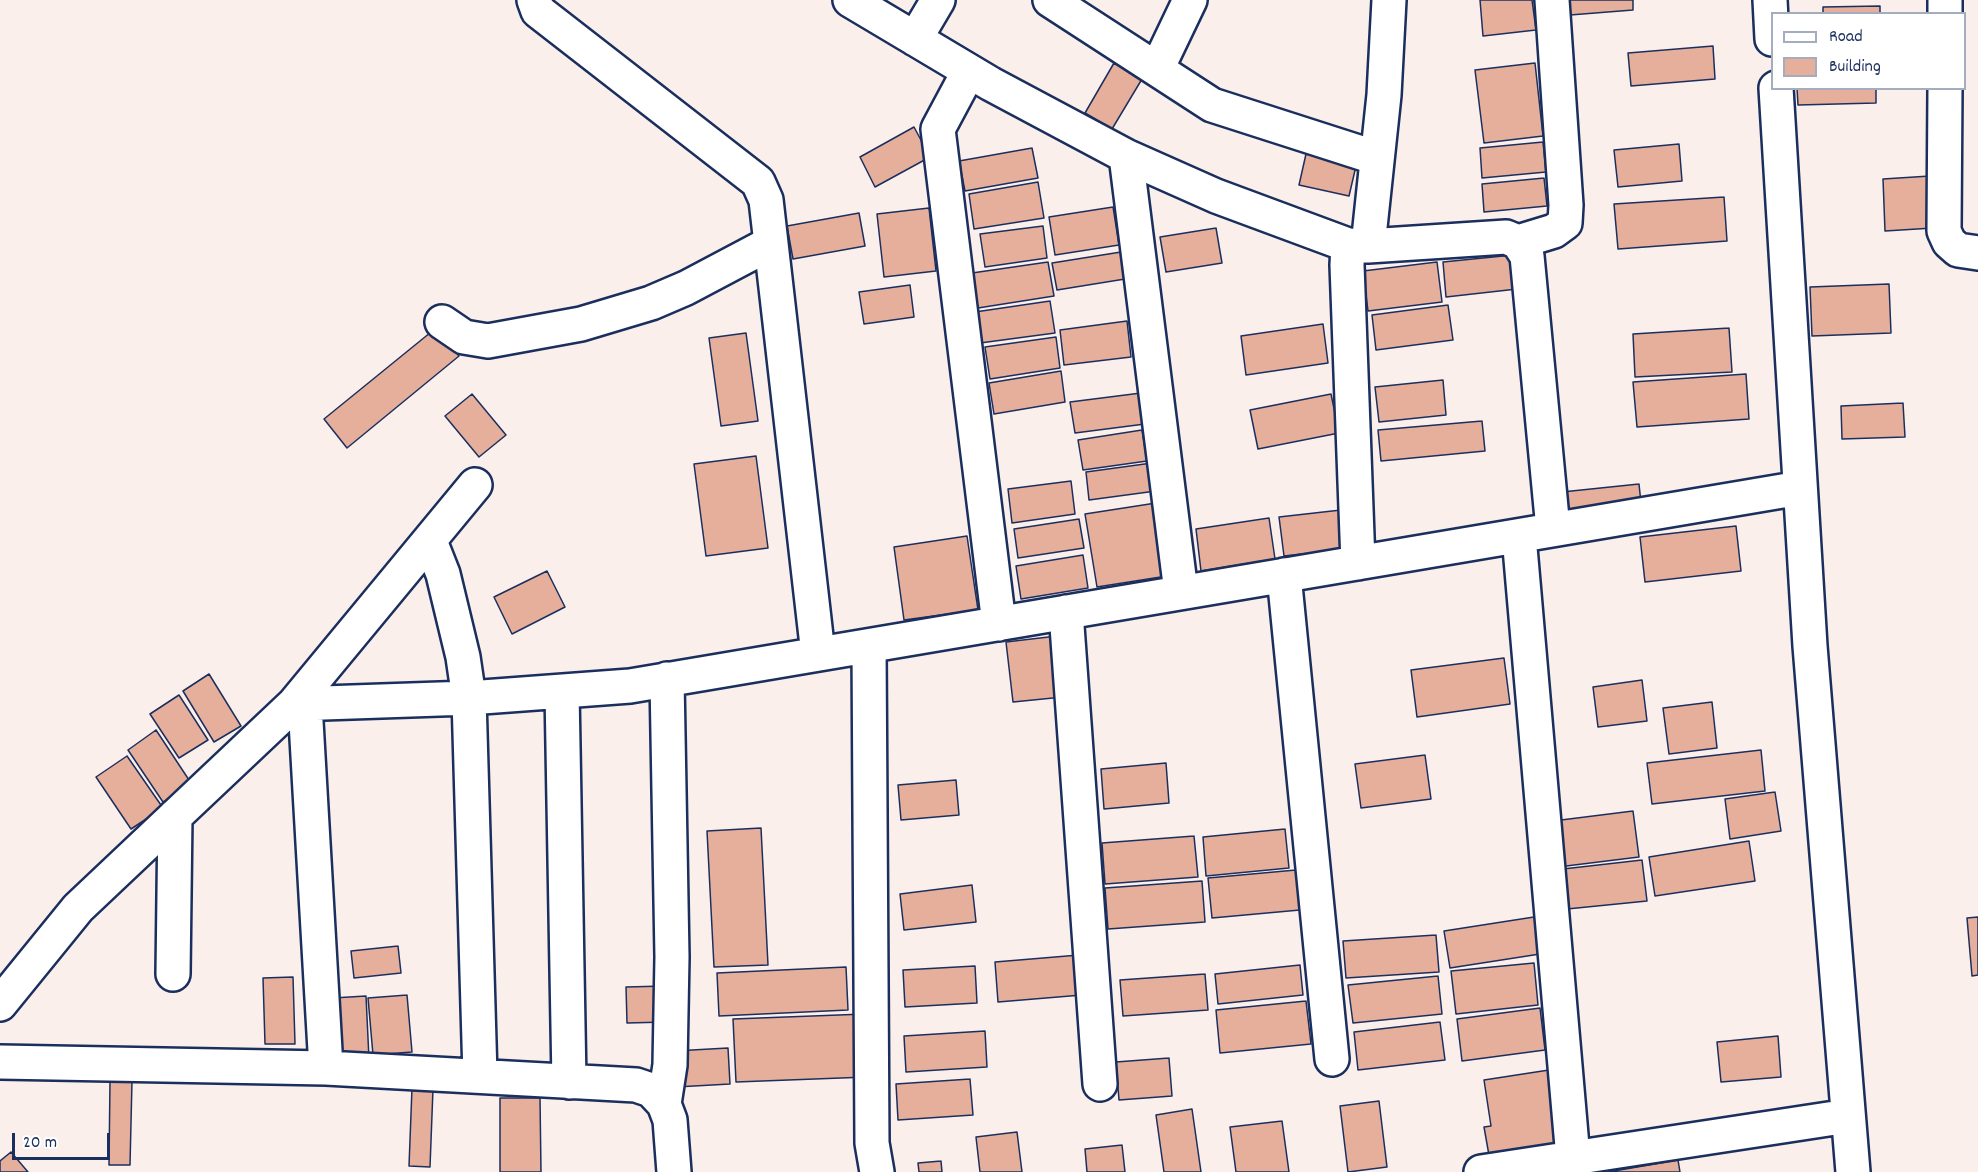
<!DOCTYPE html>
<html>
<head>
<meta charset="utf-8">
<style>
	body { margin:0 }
	#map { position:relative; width:1978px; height:1172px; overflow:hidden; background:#faefeb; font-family:Dekko,sans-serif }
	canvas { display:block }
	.legend { position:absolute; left:1771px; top:12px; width:195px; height:78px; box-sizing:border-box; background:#fff; border:2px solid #a4acbf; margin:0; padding:8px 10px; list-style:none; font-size:18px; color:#1b2f5e }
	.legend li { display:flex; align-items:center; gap:12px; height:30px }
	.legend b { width:30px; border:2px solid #a4acbf }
	.scale { position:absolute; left:12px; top:1133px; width:98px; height:27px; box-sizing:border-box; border:3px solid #1b2f5e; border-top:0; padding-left:8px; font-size:18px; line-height:21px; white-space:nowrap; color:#1b2f5e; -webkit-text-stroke:4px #fff; paint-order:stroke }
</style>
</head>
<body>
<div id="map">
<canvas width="1978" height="1172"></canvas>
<ul class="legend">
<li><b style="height:8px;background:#fff"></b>Road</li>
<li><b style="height:16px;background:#e6af9c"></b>Building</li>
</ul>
<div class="scale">20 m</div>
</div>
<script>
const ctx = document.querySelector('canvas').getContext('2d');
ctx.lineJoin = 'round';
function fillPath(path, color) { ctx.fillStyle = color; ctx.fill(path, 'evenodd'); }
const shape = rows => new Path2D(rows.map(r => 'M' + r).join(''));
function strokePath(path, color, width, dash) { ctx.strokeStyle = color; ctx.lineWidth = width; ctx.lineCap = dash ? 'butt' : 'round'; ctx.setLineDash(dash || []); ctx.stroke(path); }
const building = shape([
	[1480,0,1532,0,1536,30,1483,36,1480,0],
	[1569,0,1633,0,1633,10,1570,15,1569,0],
	[1880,6,1880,14,1823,14,1823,7,1880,6],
	[1713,46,1715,79,1631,86,1628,53,1713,46],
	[1114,63,1142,79,1112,129,1085,113,1114,63],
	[1535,63,1543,136,1484,143,1475,70,1535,63],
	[1797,88,1876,88,1876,103,1798,105,1797,88],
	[914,127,930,157,875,187,860,157,914,127],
	[1543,142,1546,172,1482,178,1480,148,1543,142],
	[1679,144,1682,181,1618,187,1614,150,1679,144],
	[1032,148,1038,178,965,191,959,161,1032,148],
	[1306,154,1356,166,1349,196,1299,185,1306,154],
	[1930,176,1933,228,1885,231,1883,179,1930,176],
	[1544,178,1547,206,1484,212,1482,184,1544,178],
	[1038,182,1044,218,974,229,969,194,1038,182],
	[1724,197,1727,241,1618,249,1614,204,1724,197],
	[1113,207,1119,245,1055,255,1049,217,1113,207],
	[929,208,936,271,884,277,877,214,929,208],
	[859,213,865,246,793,259,787,226,859,213],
	[1043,226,1047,258,985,267,980,234,1043,226],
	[1216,228,1222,263,1166,272,1160,237,1216,228],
	[1121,252,1125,279,1057,290,1052,263,1121,252],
	[1513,255,1517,289,1446,297,1443,262,1513,255],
	[1048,262,1054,296,978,308,972,273,1048,262],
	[1437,262,1442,302,1368,311,1363,271,1437,262],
	[1889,284,1891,333,1812,336,1810,287,1889,284],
	[910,285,914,317,864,324,859,292,910,285],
	[1050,301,1055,333,980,343,975,312,1050,301],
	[1448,305,1453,340,1376,350,1372,315,1448,305],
	[1127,321,1131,357,1064,365,1060,330,1127,321],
	[1323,324,1328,363,1246,375,1241,336,1323,324],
	[436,328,459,356,347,448,324,419,436,328],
	[1729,328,1732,372,1635,377,1633,334,1729,328],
	[746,333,758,421,721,426,709,338,746,333],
	[1056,337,1060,368,990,379,985,347,1056,337],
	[1061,371,1065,402,994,414,989,383,1061,371],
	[1746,374,1749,419,1637,427,1633,382,1746,374],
	[1443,380,1446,415,1379,422,1375,387,1443,380],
	[1141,393,1145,424,1075,433,1070,402,1141,393],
	[472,394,506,435,479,457,445,416,472,394],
	[1331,394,1339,433,1258,449,1250,410,1331,394],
	[1903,403,1905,437,1842,439,1841,406,1903,403],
	[1482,421,1485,451,1381,461,1378,430,1482,421],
	[1142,430,1147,461,1083,470,1078,440,1142,430],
	[756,456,768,548,706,556,694,464,756,456],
	[1152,463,1156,491,1089,500,1086,472,1152,463],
	[1071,481,1075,514,1012,523,1008,489,1071,481],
	[1639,484,1641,503,1564,511,1562,492,1639,484],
	[1156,503,1167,576,1097,587,1085,514,1156,503],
	[1341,510,1346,549,1284,556,1279,517,1341,510],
	[1269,518,1275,559,1201,571,1196,529,1269,518],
	[1079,519,1084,548,1018,558,1014,529,1079,519],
	[1736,526,1741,571,1645,582,1640,537,1736,526],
	[967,536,978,610,904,620,894,547,967,536],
	[1083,555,1088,588,1021,599,1016,566,1083,555],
	[547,571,565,607,512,634,494,597,547,571],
	[1057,636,1063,697,1013,702,1006,642,1057,636],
	[1504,658,1510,704,1417,717,1411,670,1504,658],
	[209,674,241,726,214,742,183,691,209,674],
	[1642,680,1647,721,1598,727,1593,687,1642,680],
	[179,695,208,740,179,758,150,714,179,695],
	[1712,702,1717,748,1669,754,1663,708,1712,702],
	[156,730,191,783,163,802,128,750,156,730],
	[1761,750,1765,791,1652,804,1647,763,1761,750],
	[1425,755,1431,799,1361,808,1355,764,1425,755],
	[127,756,163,808,131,829,96,777,127,756],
	[1166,763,1169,803,1104,809,1101,769,1166,763],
	[956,780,959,815,901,820,898,785,956,780],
	[1775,792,1781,831,1730,839,1725,799,1775,792],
	[1633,811,1639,857,1558,867,1553,821,1633,811],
	[761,828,768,965,714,967,707,831,761,828],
	[1285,829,1289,868,1206,876,1203,837,1285,829],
	[1194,836,1198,877,1105,884,1102,843,1194,836],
	[1749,841,1755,881,1655,896,1649,857,1749,841],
	[1642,860,1647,901,1567,909,1563,869,1642,860],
	[1296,870,1300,910,1212,918,1208,878,1296,870],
	[1202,881,1205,922,1108,929,1105,888,1202,881],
	[972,885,976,922,904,930,900,894,972,885],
	[1534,917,1540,954,1450,968,1444,931,1534,917],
	[1978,917,1978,975,1972,976,1967,918,1978,917],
	[1436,935,1439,972,1346,978,1343,941,1436,935],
	[398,946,401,973,354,978,351,951,398,946],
	[1079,955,1082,995,998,1002,995,962,1079,955],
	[1534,963,1538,1005,1456,1014,1451,971,1534,963],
	[1300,965,1303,995,1218,1004,1215,974,1300,965],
	[975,966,977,1003,905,1007,903,970,975,966],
	[846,967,848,1010,719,1016,717,973,846,967],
	[1205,974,1208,1010,1123,1016,1120,980,1205,974],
	[1438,976,1442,1014,1353,1023,1348,985,1438,976],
	[293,977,295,1044,265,1044,263,978,293,977],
	[665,986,666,1022,627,1023,626,987,665,986],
	[407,995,412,1052,373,1055,368,998,407,995],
	[366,996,369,1059,336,1060,333,998,366,996],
	[1306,1001,1311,1044,1220,1053,1216,1010,1306,1001],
	[1540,1008,1545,1050,1462,1061,1457,1019,1540,1008],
	[865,1014,867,1077,736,1082,733,1019,865,1014],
	[1440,1022,1445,1060,1358,1070,1354,1032,1440,1022],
	[985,1031,987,1067,906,1072,904,1036,985,1031],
	[1778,1036,1781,1077,1721,1082,1717,1042,1778,1036],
	[728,1048,730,1084,676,1087,674,1051,728,1048],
	[1169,1058,1172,1096,1119,1100,1116,1062,1169,1058],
	[1549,1070,1562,1149,1490,1161,1484,1127,1491,1126,1484,1080,1549,1070],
	[970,1079,973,1115,898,1120,896,1084,970,1079],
	[110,1081,132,1081,130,1165,109,1165,110,1081],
	[412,1088,433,1089,430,1167,409,1166,412,1088],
	[500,1098,540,1098,541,1172,500,1172,500,1098],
	[1379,1101,1387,1167,1348,1172,1340,1106,1379,1101],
	[1192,1109,1201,1172,1164,1172,1156,1115,1192,1109],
	[1282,1121,1289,1172,1236,1172,1230,1127,1282,1121],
	[1017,1132,1022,1172,980,1172,976,1137,1017,1132],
	[1122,1145,1125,1172,1087,1172,1085,1149,1122,1145],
	[11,1152,28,1172,0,1172,0,1161,11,1152],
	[1678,1160,1680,1172,1608,1172,1678,1160],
	[941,1161,942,1172,919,1172,918,1163,941,1161]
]);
const minor = shape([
	[534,0,538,11,758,182,766,200,818,654],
	[850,0,991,84,1126,156,1216,196,1348,245],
	[1050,0,1212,105,1377,158],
	[1389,0,1384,95,1368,246,1506,237,1518,242,1527,256,1553,529],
	[1770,0,1772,39],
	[1945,14,1945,0],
	[915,39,938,0],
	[1157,69,1190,0],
	[969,71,938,129,999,624],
	[1776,88,1810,646,1853,1172],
	[1945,88,1944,231,1949,242,1958,250,1978,253],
	[1126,156,1181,592],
	[1518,242,1554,231,1565,223,1566,205,1552,0],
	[442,322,464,337,488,341,581,324,651,303,686,288,771,243],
	[1519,536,1573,1158],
	[430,541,443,574,463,657,469,698,480,1076],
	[1358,563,1347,265,1348,245,1368,246],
	[1284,575,1332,1059],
	[1066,612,1100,1084],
	[869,646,872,1143,877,1172],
	[562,691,569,1082],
	[294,704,469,698,630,686,1800,488],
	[305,704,326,1068],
	[173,974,175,816],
	[0,1004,78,908,294,704,475,485],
	[0,1062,326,1068,636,1085,651,1090,664,1104,670,1120,674,1172],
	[664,1104,670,1065,672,957,667,679],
	[1481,1172,1848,1116]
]);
fillPath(building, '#e6af9c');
strokePath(building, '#1b2f5e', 1.5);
strokePath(minor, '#1b2f5e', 38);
strokePath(minor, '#fff', 33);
</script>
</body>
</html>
